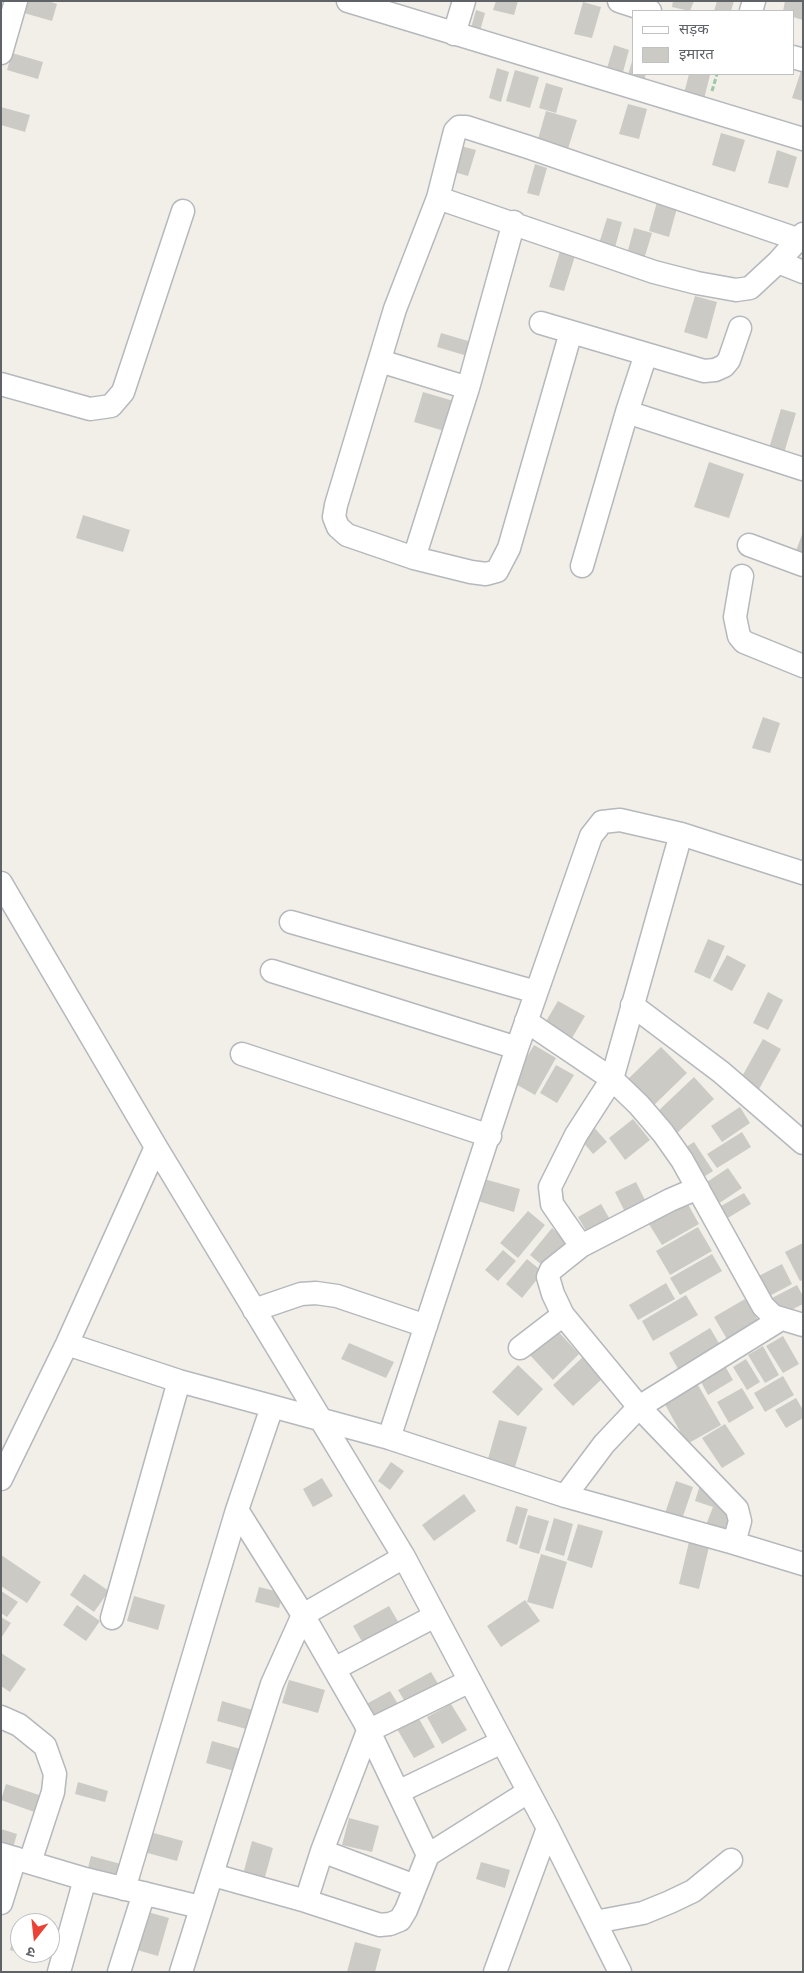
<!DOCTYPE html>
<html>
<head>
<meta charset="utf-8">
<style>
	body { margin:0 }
	#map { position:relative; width:804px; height:1973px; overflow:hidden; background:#f1efe8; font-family:"Nunito Sans","Noto Sans Devanagari",sans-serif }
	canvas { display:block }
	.frame { position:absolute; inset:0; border:2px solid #5f6368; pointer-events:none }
	.legend { position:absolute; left:632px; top:10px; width:162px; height:65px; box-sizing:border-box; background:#fff; border:1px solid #bfc1c3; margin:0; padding:6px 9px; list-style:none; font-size:15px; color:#5f6368 }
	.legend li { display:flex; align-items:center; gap:10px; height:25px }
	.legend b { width:25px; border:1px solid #bfc1c3 }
	.north { position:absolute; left:10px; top:1913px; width:50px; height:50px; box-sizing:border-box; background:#fff; border:1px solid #bfc1c3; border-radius:50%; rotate:196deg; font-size:14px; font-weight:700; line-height:20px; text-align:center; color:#5f6368 }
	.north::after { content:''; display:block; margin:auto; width:18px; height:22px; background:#ea4335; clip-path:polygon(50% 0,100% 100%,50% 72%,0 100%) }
</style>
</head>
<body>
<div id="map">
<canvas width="804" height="1973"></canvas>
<div class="frame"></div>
<ul class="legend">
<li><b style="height:6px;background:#fff"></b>सड़क</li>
<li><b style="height:14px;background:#cccac5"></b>इमारत</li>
</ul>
<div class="north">उ</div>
</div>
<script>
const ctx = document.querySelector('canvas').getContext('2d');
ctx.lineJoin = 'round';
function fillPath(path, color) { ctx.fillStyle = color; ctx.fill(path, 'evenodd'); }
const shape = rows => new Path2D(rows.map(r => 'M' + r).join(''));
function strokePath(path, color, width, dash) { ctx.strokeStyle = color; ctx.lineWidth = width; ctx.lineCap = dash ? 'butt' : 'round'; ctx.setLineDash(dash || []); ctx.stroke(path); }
const building = shape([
	[27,1,48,1,57,4,52,21,24,13],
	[496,1,518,1,514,15,493,10],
	[673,1,694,1,690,11,672,7],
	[717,1,734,1,731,11,714,11],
	[785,1,803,1,803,20,793,17,793,11,783,11],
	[583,2,601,7,592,38,574,34],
	[476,10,485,13,478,38,469,35],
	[614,45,629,50,620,83,604,78],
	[12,53,43,62,38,79,7,70],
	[633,58,633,74,646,74,641,89,625,85],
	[497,68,509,72,501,102,489,98],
	[515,70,539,77,530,108,506,101],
	[801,71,803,71,803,101,792,98],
	[689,74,710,75,703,103,683,97],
	[546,83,563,88,556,113,539,108],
	[628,104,647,109,639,139,619,134],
	[1,107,30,115,25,132,1,125],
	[546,111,577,120,566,155,536,146],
	[721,133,745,140,735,172,712,165],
	[461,146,476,150,468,176,454,172],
	[777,150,797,157,788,188,768,183],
	[535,164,547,168,539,196,527,193],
	[657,202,677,208,669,237,649,231],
	[607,218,622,222,614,251,598,247],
	[634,228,652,233,644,259,627,254],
	[560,251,575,256,564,291,549,287],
	[695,296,717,302,707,339,684,332],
	[441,333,475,343,471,357,437,347],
	[423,392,457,402,448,432,414,422],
	[781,409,796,413,784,453,769,448],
	[709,462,744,474,729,518,694,507],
	[83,515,130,530,123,552,76,538],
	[803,532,803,560,794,556],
	[763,717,780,723,770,753,752,748],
	[708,939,725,946,710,979,694,972],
	[727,955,746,965,732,991,713,981],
	[768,992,783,1000,768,1030,753,1023],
	[558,1001,585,1016,572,1038,545,1023],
	[763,1039,781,1049,758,1091,740,1080],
	[534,1045,556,1058,535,1095,512,1082],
	[661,1047,687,1073,652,1107,626,1081],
	[556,1065,574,1075,557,1103,540,1093],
	[694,1077,714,1099,676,1134,656,1113],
	[740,1107,750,1123,722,1142,711,1126],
	[633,1119,650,1140,625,1160,609,1138],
	[592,1125,607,1142,593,1154,578,1136],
	[742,1132,751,1147,717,1168,707,1154],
	[694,1142,713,1171,699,1180,680,1151],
	[728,1168,742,1188,715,1206,701,1186],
	[484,1179,520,1189,514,1212,478,1201],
	[636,1182,648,1206,627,1216,615,1192],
	[744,1193,751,1204,721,1222,714,1210],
	[685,1199,699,1224,662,1245,647,1221],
	[601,1204,612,1223,589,1236,578,1217],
	[528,1211,545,1225,518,1258,500,1243],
	[698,1227,712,1251,670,1275,656,1251],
	[552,1228,567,1240,544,1267,530,1255],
	[803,1243,803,1280,800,1281,785,1252],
	[503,1250,516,1261,498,1281,485,1270],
	[712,1254,722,1271,680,1295,670,1278],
	[527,1259,543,1272,522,1298,506,1284],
	[782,1264,792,1284,762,1300,751,1280],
	[666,1283,675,1299,638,1320,629,1305],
	[797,1285,803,1296,803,1304,781,1315,772,1298],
	[686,1295,698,1315,653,1341,642,1321],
	[745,1299,763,1328,731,1346,714,1317],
	[555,1328,579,1354,553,1380,528,1353],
	[710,1328,723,1350,681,1374,669,1353],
	[783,1336,799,1364,783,1373,766,1346],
	[349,1343,394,1362,386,1378,341,1359],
	[763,1346,779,1375,765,1383,748,1355],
	[583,1357,603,1378,573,1406,553,1385],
	[746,1359,760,1382,747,1390,733,1367],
	[518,1365,543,1389,518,1416,492,1392],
	[725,1366,733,1380,708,1395,700,1380],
	[783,1376,794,1395,765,1412,754,1393],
	[695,1380,721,1425,687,1444,662,1399],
	[742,1388,754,1408,729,1423,717,1402],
	[796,1398,803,1410,803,1418,786,1428,775,1410],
	[499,1420,527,1427,515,1467,488,1459],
	[725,1424,745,1454,722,1468,702,1438],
	[391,1462,404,1471,390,1490,378,1481],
	[322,1478,333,1496,313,1507,303,1489],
	[702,1479,734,1510,727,1532,706,1525,713,1507,695,1501],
	[676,1481,693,1487,681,1522,664,1516],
	[464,1494,476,1511,434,1541,422,1525],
	[516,1506,528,1509,517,1545,506,1541],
	[528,1515,549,1521,539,1554,519,1548],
	[554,1518,573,1524,564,1556,545,1550],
	[578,1524,603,1531,592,1568,567,1560],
	[689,1542,709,1547,699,1589,679,1584],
	[541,1554,567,1562,553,1609,527,1602],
	[1,1555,41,1582,27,1603,1,1586],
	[84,1574,109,1591,94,1612,70,1595],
	[259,1587,283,1593,279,1608,255,1602],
	[1,1591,18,1602,7,1617,1,1613],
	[134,1596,165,1605,158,1630,127,1621],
	[525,1600,540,1621,501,1647,487,1626],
	[77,1605,100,1621,86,1641,63,1625],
	[389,1606,400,1625,364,1645,353,1626],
	[1,1617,11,1623,1,1638],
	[1,1653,26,1669,10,1692,1,1686],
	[431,1672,440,1687,407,1705,398,1690],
	[289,1680,325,1690,318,1713,282,1703],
	[390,1691,401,1709,371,1725,361,1707],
	[222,1701,256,1711,250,1730,217,1721],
	[451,1704,467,1730,442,1744,427,1717],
	[418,1717,435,1747,414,1758,397,1729],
	[212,1741,244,1750,238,1772,206,1763],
	[78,1782,108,1791,105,1802,75,1794],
	[6,1784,42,1796,37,1813,1,1800],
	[349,1818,379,1826,372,1852,342,1845],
	[1,1829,17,1834,12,1851,1,1848],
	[150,1832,183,1841,177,1861,144,1852],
	[252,1841,273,1848,263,1884,242,1878],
	[91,1856,121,1864,115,1884,86,1876],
	[481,1862,510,1870,505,1888,476,1879],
	[148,1912,169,1918,158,1956,137,1950],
	[17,1924,20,1925,20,1953,10,1950],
	[355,1942,381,1949,375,1972,347,1972]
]);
const path = shape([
	[712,91,717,74]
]);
const minor = shape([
	[348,1,803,139],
	[619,1,650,11],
	[751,11,754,1],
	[454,34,464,1],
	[1,53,16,1],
	[793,57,803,60],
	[438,198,654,272,697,283,736,290,750,288,778,262,803,234],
	[778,262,803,272],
	[541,323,704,371,715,370,724,366,729,360,740,328],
	[571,332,509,548,497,571,486,574,471,572,414,558,347,535,338,527,334,517,336,505,395,309,438,198,455,131,459,127,466,127,528,147,797,239],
	[380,361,468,388],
	[1,384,90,409,111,406,123,392,183,211],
	[627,412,803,469],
	[749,545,803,565],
	[414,558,468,388,514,222],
	[582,566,627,412,646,354],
	[742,576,735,617,739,636,744,642,803,666],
	[1,883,156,1147,404,1557,548,1828,620,1972],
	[291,922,536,992],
	[272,971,517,1048],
	[632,1005,721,1072,803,1143],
	[526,1021,612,1079,639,1105,663,1133,682,1160,763,1306,773,1316,803,1325],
	[242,1054,490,1136],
	[581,1246,552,1204,550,1187,576,1135,612,1079,681,834],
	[254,1310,301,1294,316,1293,337,1296,426,1326],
	[67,1344,179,1381,389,1438,565,1496,734,1543,803,1564],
	[520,1348,563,1315],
	[272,1407,237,1510,303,1615,364,1721,428,1855],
	[389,1438,517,1048,591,836,602,822,620,820,681,834,803,873],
	[1,1479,67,1344,156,1147],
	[565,1496,604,1444,639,1407,563,1315,553,1294,548,1277,551,1270,581,1246,670,1200,698,1188],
	[734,1543,740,1521,737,1509,639,1407,781,1319],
	[112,1618,179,1381],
	[334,1669,435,1616],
	[1,1717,19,1725,45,1746,55,1774,53,1792,30,1862],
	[398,1792,502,1742],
	[322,1851,415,1886],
	[1,1854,85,1879,200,1907],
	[213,1875,306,1901,380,1925,390,1924,400,1920,406,1910,428,1855,528,1792],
	[124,1889,237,1510],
	[306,1901,322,1851,368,1731,470,1681],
	[1,1903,15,1858],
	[595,1922,643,1913,670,1902,693,1891,731,1860],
	[59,1972,85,1879],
	[119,1972,144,1893],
	[181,1972,272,1684,303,1615,404,1557],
	[495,1972,548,1828]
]);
fillPath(building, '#cccac5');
strokePath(minor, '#b5b8bc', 25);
strokePath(path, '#9cc7a9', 3, [5, 2.5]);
strokePath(minor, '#fff', 22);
</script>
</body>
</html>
